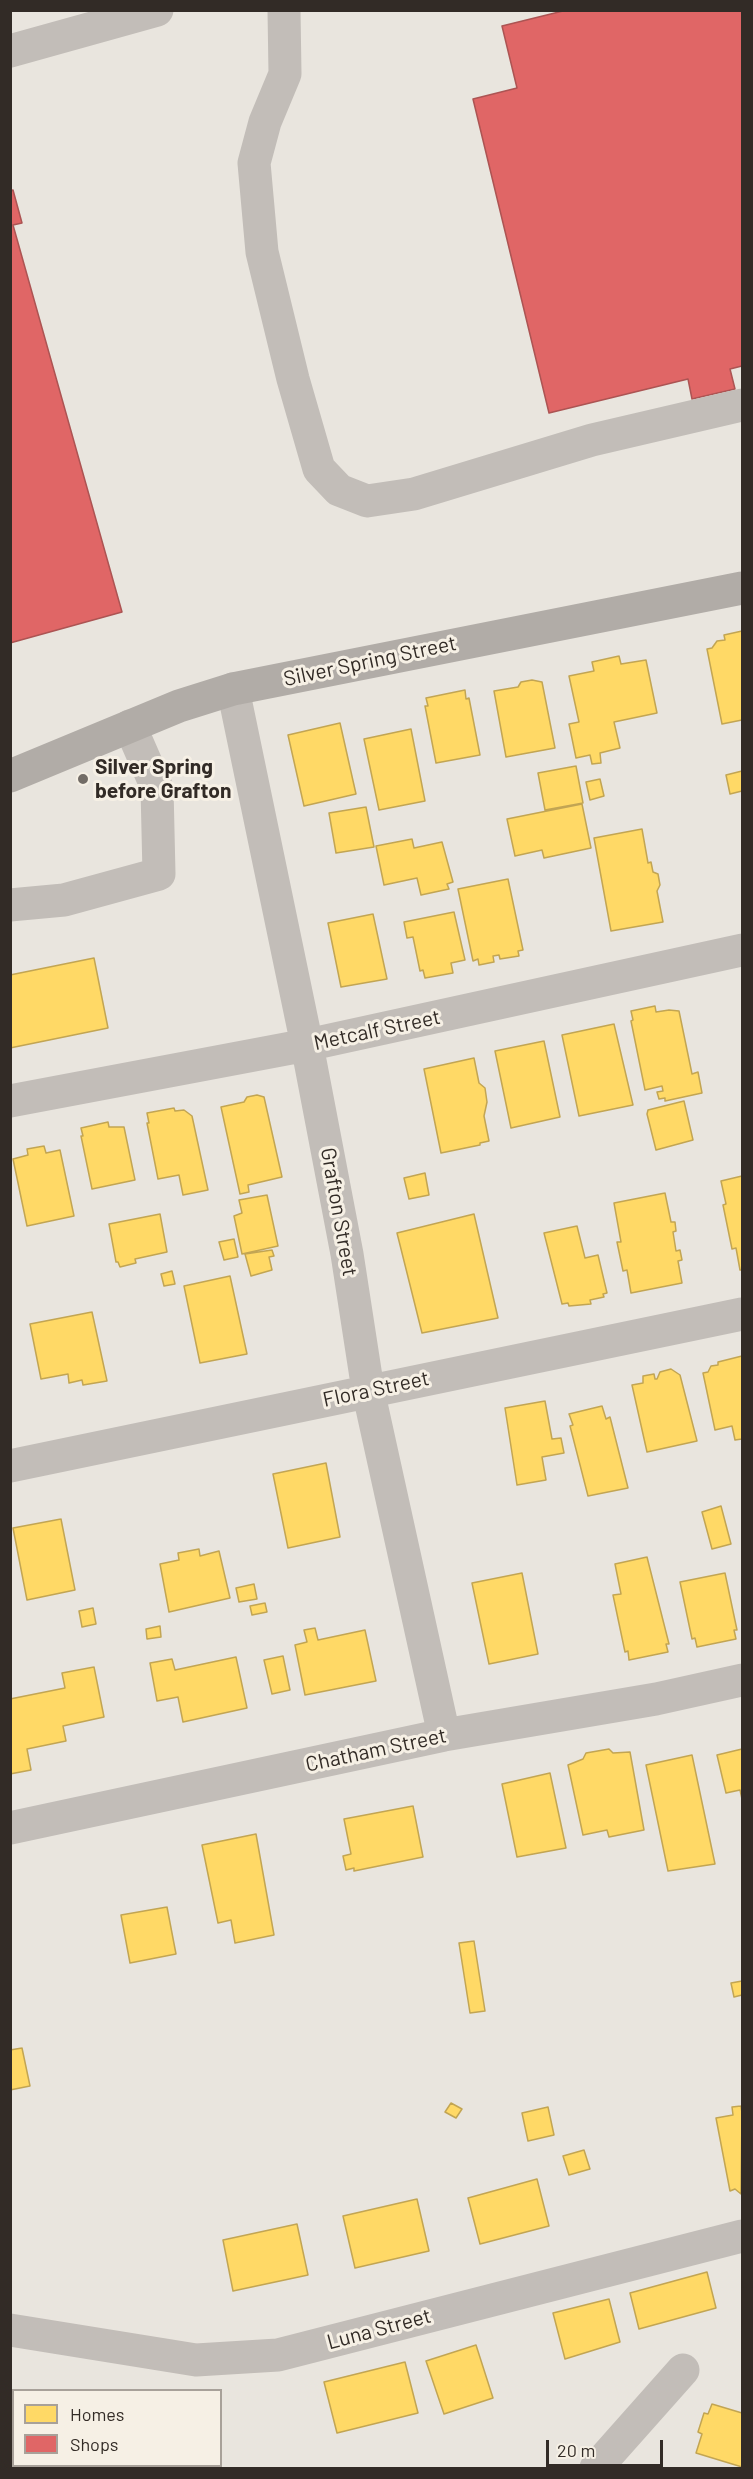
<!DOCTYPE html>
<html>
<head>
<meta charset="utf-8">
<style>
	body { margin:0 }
	#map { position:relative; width:753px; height:2479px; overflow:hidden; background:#e9e5de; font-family:Barlow,sans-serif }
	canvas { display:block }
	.frame { position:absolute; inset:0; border:12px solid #322b26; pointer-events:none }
	.legend { position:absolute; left:12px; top:2389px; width:210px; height:78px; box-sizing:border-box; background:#f6f0e5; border:2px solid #a8a199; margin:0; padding:8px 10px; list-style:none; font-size:18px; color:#322b26 }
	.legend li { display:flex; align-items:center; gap:12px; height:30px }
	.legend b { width:30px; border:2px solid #a8a199 }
	.scale { position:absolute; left:546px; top:2440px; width:117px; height:27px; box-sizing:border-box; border:3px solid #322b26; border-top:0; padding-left:8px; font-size:18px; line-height:21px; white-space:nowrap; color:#322b26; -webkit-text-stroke:4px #f6f0e5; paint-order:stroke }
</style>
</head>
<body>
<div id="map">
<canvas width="753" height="2479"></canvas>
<div class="frame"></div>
<ul class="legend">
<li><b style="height:16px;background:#ffd966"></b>Homes</li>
<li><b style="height:16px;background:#e06666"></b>Shops</li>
</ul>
<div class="scale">20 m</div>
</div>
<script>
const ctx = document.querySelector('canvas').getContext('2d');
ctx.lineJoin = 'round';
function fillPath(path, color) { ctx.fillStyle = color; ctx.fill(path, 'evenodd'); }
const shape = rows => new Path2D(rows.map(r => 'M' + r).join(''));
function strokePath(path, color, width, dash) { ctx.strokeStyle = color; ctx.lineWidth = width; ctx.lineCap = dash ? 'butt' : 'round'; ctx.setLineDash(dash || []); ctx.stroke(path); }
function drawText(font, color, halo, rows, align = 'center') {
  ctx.font = font + ' Barlow,sans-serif'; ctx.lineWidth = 6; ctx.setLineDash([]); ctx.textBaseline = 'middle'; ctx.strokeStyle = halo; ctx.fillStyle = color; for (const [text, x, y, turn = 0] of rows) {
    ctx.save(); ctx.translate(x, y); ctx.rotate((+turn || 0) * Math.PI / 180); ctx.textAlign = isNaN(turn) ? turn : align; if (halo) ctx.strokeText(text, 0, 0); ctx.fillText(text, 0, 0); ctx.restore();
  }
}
const homes = shape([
	[742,631,742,720,722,724,707,649,712,648,717,641,725,640,724,635,742,631],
	[619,656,621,664,646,660,657,713,614,722,620,748,600,753,601,763,592,764,590,755,576,758,569,724,579,722,569,676,594,671,592,662,619,656],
	[532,680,542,682,555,748,506,757,494,691,518,687,521,682,532,680],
	[465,690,466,699,469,698,480,755,436,763,425,706,428,706,426,698,465,690],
	[340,723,356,794,304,806,288,735,340,723],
	[411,729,425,801,379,810,364,739,411,729],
	[576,766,583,803,545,810,538,773,576,766],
	[742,771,742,791,730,794,726,775,742,771],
	[600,779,604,796,590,800,586,782,600,779],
	[582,804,591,848,544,858,542,850,515,856,507,819,582,804],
	[366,807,374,847,336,853,329,813,366,807],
	[642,829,648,863,651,862,653,872,658,874,660,885,657,891,663,922,611,931,594,838,642,829],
	[412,839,414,848,442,842,453,882,447,884,449,889,421,895,417,878,384,885,376,846,412,839],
	[508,879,523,950,518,951,519,956,500,959,499,955,493,956,494,962,479,965,478,959,473,961,458,889,508,879],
	[454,912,465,960,451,963,453,973,425,978,423,970,420,971,413,937,407,938,404,922,454,912],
	[373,914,387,979,341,987,328,923,373,914],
	[94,958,108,1028,10,1048,10,975,94,958],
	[655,1006,656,1012,669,1010,679,1011,692,1074,698,1072,702,1093,665,1101,665,1098,659,1099,657,1092,663,1091,662,1086,645,1090,631,1021,633,1020,631,1011,655,1006],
	[614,1024,633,1105,579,1116,562,1035,614,1024],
	[544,1041,560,1117,511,1128,495,1051,544,1041],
	[474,1058,479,1083,485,1088,487,1102,484,1116,489,1141,480,1143,480,1145,441,1153,424,1069,474,1058],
	[257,1095,264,1097,282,1177,248,1185,249,1192,240,1194,221,1107,244,1102,247,1097,257,1095],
	[684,1101,693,1140,656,1150,647,1114,648,1110,684,1101],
	[174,1108,175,1111,184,1110,192,1116,208,1190,183,1195,179,1175,158,1179,147,1123,149,1123,147,1113,174,1108],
	[108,1122,109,1127,124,1127,135,1180,92,1189,81,1136,83,1136,81,1128,108,1122],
	[44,1146,46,1153,60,1150,74,1216,27,1226,13,1159,28,1155,27,1149,44,1146],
	[425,1173,429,1195,409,1199,404,1178,425,1173],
	[742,1176,742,1270,740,1270,736,1248,732,1249,723,1205,726,1204,721,1181,742,1176],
	[665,1193,671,1222,675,1222,676,1231,673,1232,676,1251,680,1250,682,1260,678,1261,682,1283,631,1293,627,1270,623,1271,617,1242,621,1242,614,1203,665,1193],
	[267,1195,278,1246,242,1254,234,1216,242,1213,239,1200,267,1195],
	[160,1214,167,1252,135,1259,136,1263,120,1267,118,1262,116,1262,109,1224,160,1214],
	[474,1214,498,1318,422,1333,397,1233,474,1214],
	[577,1226,585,1258,598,1255,607,1293,603,1294,604,1297,590,1300,591,1304,569,1306,568,1303,562,1304,544,1233,577,1226],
	[234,1239,238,1257,224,1260,219,1242,234,1239],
	[272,1250,274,1256,269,1257,272,1270,251,1276,245,1254,272,1250],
	[172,1271,175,1284,164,1286,161,1274,172,1271],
	[230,1276,247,1354,200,1363,184,1286,230,1276],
	[92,1312,107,1381,83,1385,82,1380,69,1383,68,1374,41,1379,30,1324,92,1312],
	[742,1356,742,1439,735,1440,732,1426,715,1430,703,1373,708,1372,711,1366,718,1365,718,1362,742,1356],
	[671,1369,680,1375,697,1441,647,1452,632,1385,643,1383,643,1376,654,1374,655,1379,657,1379,660,1372,671,1369],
	[545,1401,552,1439,561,1438,564,1453,542,1457,546,1480,517,1485,505,1408,545,1401],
	[602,1406,606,1419,610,1417,628,1488,588,1496,570,1426,573,1425,569,1414,602,1406],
	[326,1463,340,1537,288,1548,273,1474,326,1463],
	[721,1506,731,1544,712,1549,702,1512,721,1506],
	[61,1519,75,1590,27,1600,13,1528,61,1519],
	[199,1549,200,1556,219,1551,230,1598,169,1612,160,1564,179,1560,178,1553,199,1549],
	[647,1557,669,1644,666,1644,668,1652,629,1660,628,1651,625,1652,613,1595,621,1594,615,1564,647,1557],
	[522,1573,538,1654,489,1664,472,1583,522,1573],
	[725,1573,737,1630,734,1630,736,1639,697,1647,695,1638,692,1639,680,1582,725,1573],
	[254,1584,257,1599,239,1602,236,1588,254,1584],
	[265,1603,267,1612,252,1615,250,1606,265,1603],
	[93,1608,96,1624,82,1627,79,1611,93,1608],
	[160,1626,161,1637,147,1639,146,1629,160,1626],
	[315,1628,318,1640,365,1630,376,1681,305,1695,295,1645,307,1642,304,1630,315,1628],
	[283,1656,290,1690,272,1694,264,1660,283,1656],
	[236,1657,247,1708,183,1722,178,1697,157,1701,150,1663,172,1659,175,1670,236,1657],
	[94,1667,104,1717,63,1726,66,1741,27,1749,31,1770,10,1774,10,1699,65,1688,62,1673,94,1667],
	[609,1749,613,1753,630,1752,644,1830,609,1837,607,1830,583,1835,568,1765,583,1759,586,1753,609,1749],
	[742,1749,742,1799,740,1790,726,1793,717,1755,742,1749],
	[692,1755,715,1864,668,1871,646,1765,692,1755],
	[550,1773,566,1848,517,1857,502,1784,550,1773],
	[413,1806,423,1857,354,1871,354,1868,346,1870,343,1856,351,1854,344,1819,413,1806],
	[256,1834,274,1935,235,1943,231,1920,218,1923,202,1845,256,1834],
	[167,1907,176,1954,130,1963,121,1915,167,1907],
	[474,1941,485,2011,470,2013,459,1943,474,1941],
	[742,1981,742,1995,734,1997,731,1983,742,1981],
	[22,2048,30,2086,10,2090,10,2050,22,2048],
	[451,2103,462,2109,456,2118,445,2112,451,2103],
	[741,2106,742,2113,741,2194,735,2189,730,2191,716,2118,733,2115,732,2107,741,2106],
	[548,2107,554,2135,528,2141,522,2113,548,2107],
	[584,2150,590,2169,569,2175,563,2156,584,2150],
	[537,2179,549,2226,480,2244,468,2198,537,2179],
	[417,2199,429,2251,355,2268,343,2216,417,2199],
	[297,2224,308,2275,233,2291,223,2240,297,2224],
	[707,2272,716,2308,639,2329,630,2293,707,2272],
	[609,2299,620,2342,565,2359,553,2313,609,2299],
	[476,2345,493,2398,444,2414,426,2361,476,2345],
	[405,2362,418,2413,337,2433,324,2382,405,2362],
	[712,2404,742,2413,742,2467,696,2453,702,2434,698,2432,704,2413,708,2414,712,2404]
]);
const shops = shape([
	[567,10,742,10,742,366,730,369,735,389,692,399,688,379,549,413,473,99,517,88,502,26,567,10],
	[13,190,22,223,13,225,122,612,10,643,10,191,13,190]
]);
const minor = shape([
	[284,10,285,74,265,122,254,163,262,252,293,379,319,469,339,490,367,501,414,494,592,440,742,405],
	[10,51,157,10],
	[233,689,307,1045,347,1254,368,1390,444,1735],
	[10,905,64,900,159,874,157,788,130,726],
	[10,1101,307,1045,742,950],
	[10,1466,742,1314],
	[10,1828,444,1735,656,1699,742,1680],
	[10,2330,196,2360,278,2355,742,2236],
	[10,2419,14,2422],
	[58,2466,61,2468],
	[596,2468,683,2370]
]);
const major = shape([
	[10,776,179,706,233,689,742,588]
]);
const markers = [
	[83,779,6,"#726c66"]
];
const streetNames = [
	["Silver Spring Street",370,661,-12],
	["Metcalf Street",377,1030,-12],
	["Grafton Street",339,1212,80],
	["Flora Street",376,1389,-12],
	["Chatham Street",376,1750,-12],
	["Luna Street",379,2329,-15]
];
const poiNames = [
	["Silver Spring",95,767],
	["before Grafton",95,791]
];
fillPath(homes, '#ffd966');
strokePath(homes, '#c2a553', 1.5);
fillPath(shops, '#e06666');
strokePath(shops, '#ac5453', 1.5);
strokePath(minor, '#c2bdb8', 33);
strokePath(major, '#b1aca7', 33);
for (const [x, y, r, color] of markers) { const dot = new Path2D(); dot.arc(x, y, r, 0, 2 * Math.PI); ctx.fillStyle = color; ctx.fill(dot); strokePath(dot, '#f6f0e5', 2); }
drawText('21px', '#322b26', '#f6f0e5', streetNames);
drawText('bold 21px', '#322b26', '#f6f0e5', poiNames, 'left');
</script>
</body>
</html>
